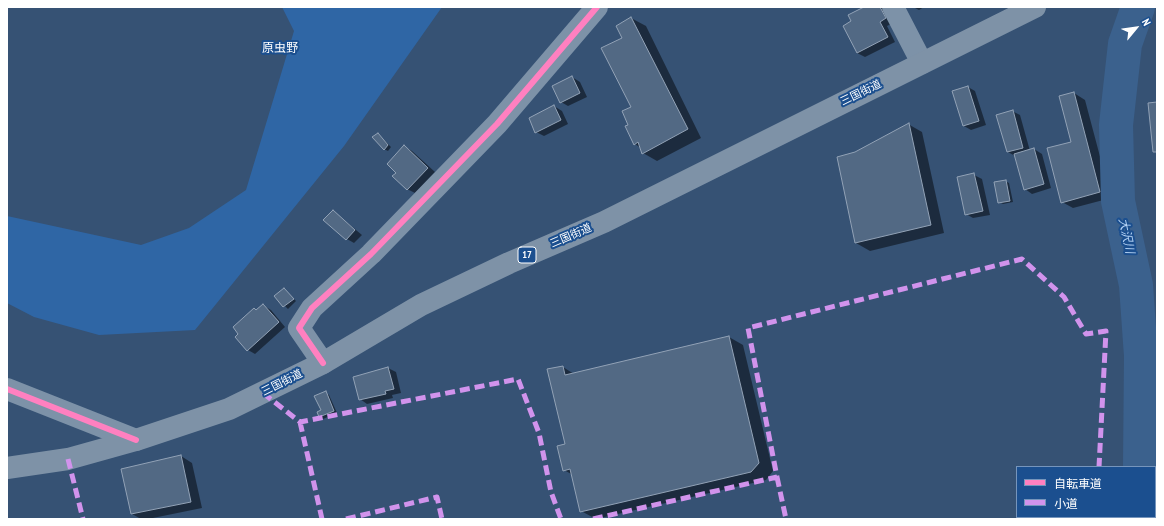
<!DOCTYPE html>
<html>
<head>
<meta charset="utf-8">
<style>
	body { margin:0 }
	#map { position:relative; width:1164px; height:526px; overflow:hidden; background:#365274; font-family:"PT Sans Narrow","Noto Sans JP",sans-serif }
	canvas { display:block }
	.frame { position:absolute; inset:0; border:8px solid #fff; pointer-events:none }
	.legend { position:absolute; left:1016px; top:466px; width:140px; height:52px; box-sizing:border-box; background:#1b4f8f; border:1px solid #7695bc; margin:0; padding:5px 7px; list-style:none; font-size:12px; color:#fff }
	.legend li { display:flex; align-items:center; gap:8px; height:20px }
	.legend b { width:20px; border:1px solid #7695bc }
	.north { position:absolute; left:1116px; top:8px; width:40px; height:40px; -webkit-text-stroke:3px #1b4f8f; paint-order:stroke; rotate:61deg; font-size:11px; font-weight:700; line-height:16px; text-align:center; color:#fff }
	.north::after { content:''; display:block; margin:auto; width:14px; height:18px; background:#fff; clip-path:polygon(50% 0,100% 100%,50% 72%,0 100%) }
</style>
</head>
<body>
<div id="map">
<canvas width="1164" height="526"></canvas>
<div class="frame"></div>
<ul class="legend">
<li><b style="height:5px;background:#ff80c0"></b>自転車道</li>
<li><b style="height:5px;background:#d193ec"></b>小道</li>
</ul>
<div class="north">N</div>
</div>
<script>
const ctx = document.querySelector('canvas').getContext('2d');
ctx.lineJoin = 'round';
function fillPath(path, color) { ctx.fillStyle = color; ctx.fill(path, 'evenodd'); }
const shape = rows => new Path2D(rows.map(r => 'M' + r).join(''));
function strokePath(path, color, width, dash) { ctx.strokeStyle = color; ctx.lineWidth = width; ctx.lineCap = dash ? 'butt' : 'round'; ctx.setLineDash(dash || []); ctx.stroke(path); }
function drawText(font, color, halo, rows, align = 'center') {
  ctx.font = font + ' "PT Sans Narrow","Noto Sans JP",sans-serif'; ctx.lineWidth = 4; ctx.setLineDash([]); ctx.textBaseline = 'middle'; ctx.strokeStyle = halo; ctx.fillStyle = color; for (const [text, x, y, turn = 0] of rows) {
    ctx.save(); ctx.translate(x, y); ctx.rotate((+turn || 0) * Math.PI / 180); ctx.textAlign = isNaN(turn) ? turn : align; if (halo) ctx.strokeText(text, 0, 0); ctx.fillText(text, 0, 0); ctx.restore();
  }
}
const green = shape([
	[282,7,442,7,344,146,195,330,99,335,34,317,7,303,7,216,141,245,189,228,246,190,294,31]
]);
const shadow = shape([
	[866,7,885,7,893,23,887,26,895,42,865,57,857,53,852,22],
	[913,7,924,7,919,10],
	[631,18,646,26,701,138,657,161,643,153,641,148,635,144,630,125,632,107,623,38],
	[572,77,580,82,587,97,568,106,561,102],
	[968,87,975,91,986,125,971,130,964,126],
	[1074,93,1085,100,1111,198,1073,208,1062,202,1072,142],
	[554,106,562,111,568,124,544,136,536,132],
	[1012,111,1020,115,1030,151,1034,149,1042,154,1051,188,1032,194,1025,189,1015,156,1008,152],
	[908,124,922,132,944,233,870,251,856,243,855,153],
	[378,134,391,147,388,151,384,149],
	[404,146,412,151,435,172,415,193,407,189,398,173],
	[974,175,982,179,990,215,973,218,966,214],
	[1005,181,1009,183,1013,202,1003,204,999,202],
	[333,211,362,235,354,243,347,239],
	[284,289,296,301,288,309,275,296],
	[264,306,271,310,285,327,255,354,248,350,257,311],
	[729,337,743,345,773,471,766,480,596,519,581,511,573,475,564,470,566,445,563,367,574,374],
	[388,368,396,372,401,393,392,395,393,398,367,404,360,399,354,377],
	[326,393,329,395,337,413,323,419,320,417],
	[181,456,192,463,202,508,148,519,141,519,132,514]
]);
const river = shape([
	[1138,7,1125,44,1116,125,1118,201,1136,285,1141,356,1140,467],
	[1140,519,1140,517]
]);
const building = shape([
	[864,7,880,7,886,18,880,22,888,37,857,53,843,26,851,21,848,15,864,7],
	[631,17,688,129,642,154,638,142,634,145,625,126,628,125,622,111,631,107,601,48,622,38,616,26,631,17],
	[572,76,580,93,560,103,552,86,572,76],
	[968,86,979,121,963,126,952,91,968,86],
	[1074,92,1100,192,1061,203,1047,148,1071,142,1059,96,1074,92],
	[1157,102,1157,152,1153,152,1148,103,1157,102],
	[554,105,561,120,535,133,529,118,554,105],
	[1013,110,1023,148,1007,152,996,115,1013,110],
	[909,123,931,225,855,243,837,157,855,152,909,123],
	[378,133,388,145,384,150,372,137,378,133],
	[404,145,428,168,407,190,392,176,396,173,387,164,404,145],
	[1034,148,1044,184,1024,190,1014,154,1034,148],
	[974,173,983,211,965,215,957,177,974,173],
	[1006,180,1010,201,998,203,994,182,1006,180],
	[333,210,355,230,346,240,323,220,333,210],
	[284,288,294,299,283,307,274,296,284,288],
	[263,304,279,322,247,351,235,337,238,334,233,327,254,308,256,310,263,304],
	[729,336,759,463,751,472,580,512,570,469,563,471,557,446,565,444,547,369,563,366,565,375,729,336],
	[388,367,394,389,385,391,386,394,359,400,353,377,388,367],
	[326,391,334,411,319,417,317,412,321,410,314,396,326,391],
	[181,455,191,502,131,514,121,469,181,455]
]);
const minor = shape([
	[893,7,922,63],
	[323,363,299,328,312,308,371,254,497,124,597,7],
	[7,389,136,440]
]);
const highway = shape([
	[7,468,68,459,136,440,229,409,323,363,421,305,509,263,604,222,1035,7]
]);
const quiet = shape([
	[263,393,300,422,518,379,539,433,551,492,561,519],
	[300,422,322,519],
	[68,459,83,519],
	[777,477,786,519],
	[346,519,437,497,442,519],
	[593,519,777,477,748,328,1022,259,1064,297,1086,334,1106,331,1099,467],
	[1098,519,1098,517]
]);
const cycleway = shape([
	[323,363,299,328,312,308,371,254,497,124,597,7],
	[7,389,136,440]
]);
const shields = [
	[527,255,18]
];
const shieldNames = [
	["17",527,255]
];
const streetNames = [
	["三国街道",861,93,-26],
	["三国街道",571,236,-23],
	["三国街道",282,383,-27]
];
const neighbourhoodNames = [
	["原虫野",280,49]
];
const waterNames = [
	["大沢川",1126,236,78]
];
fillPath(green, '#2f66a5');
fillPath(shadow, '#0007');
strokePath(river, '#3b618d', 34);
fillPath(building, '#526984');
strokePath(building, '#92a2b6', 1);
strokePath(minor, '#7d92a8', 22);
strokePath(highway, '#7e92a7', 22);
strokePath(quiet, '#d193ec', 5, [10, 5]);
strokePath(cycleway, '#ff80c0', 6);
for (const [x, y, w] of shields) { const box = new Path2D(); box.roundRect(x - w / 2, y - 8, w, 16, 3); ctx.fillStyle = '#1b4f8f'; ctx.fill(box); strokePath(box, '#fff', 1); }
drawText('bold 10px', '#fff', null, shieldNames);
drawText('11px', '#fff', '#1b4f8f', streetNames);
drawText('12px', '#fff', '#1b4f8f', neighbourhoodNames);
drawText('italic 12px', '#b5d3f5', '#1b4f8f', waterNames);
</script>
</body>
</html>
